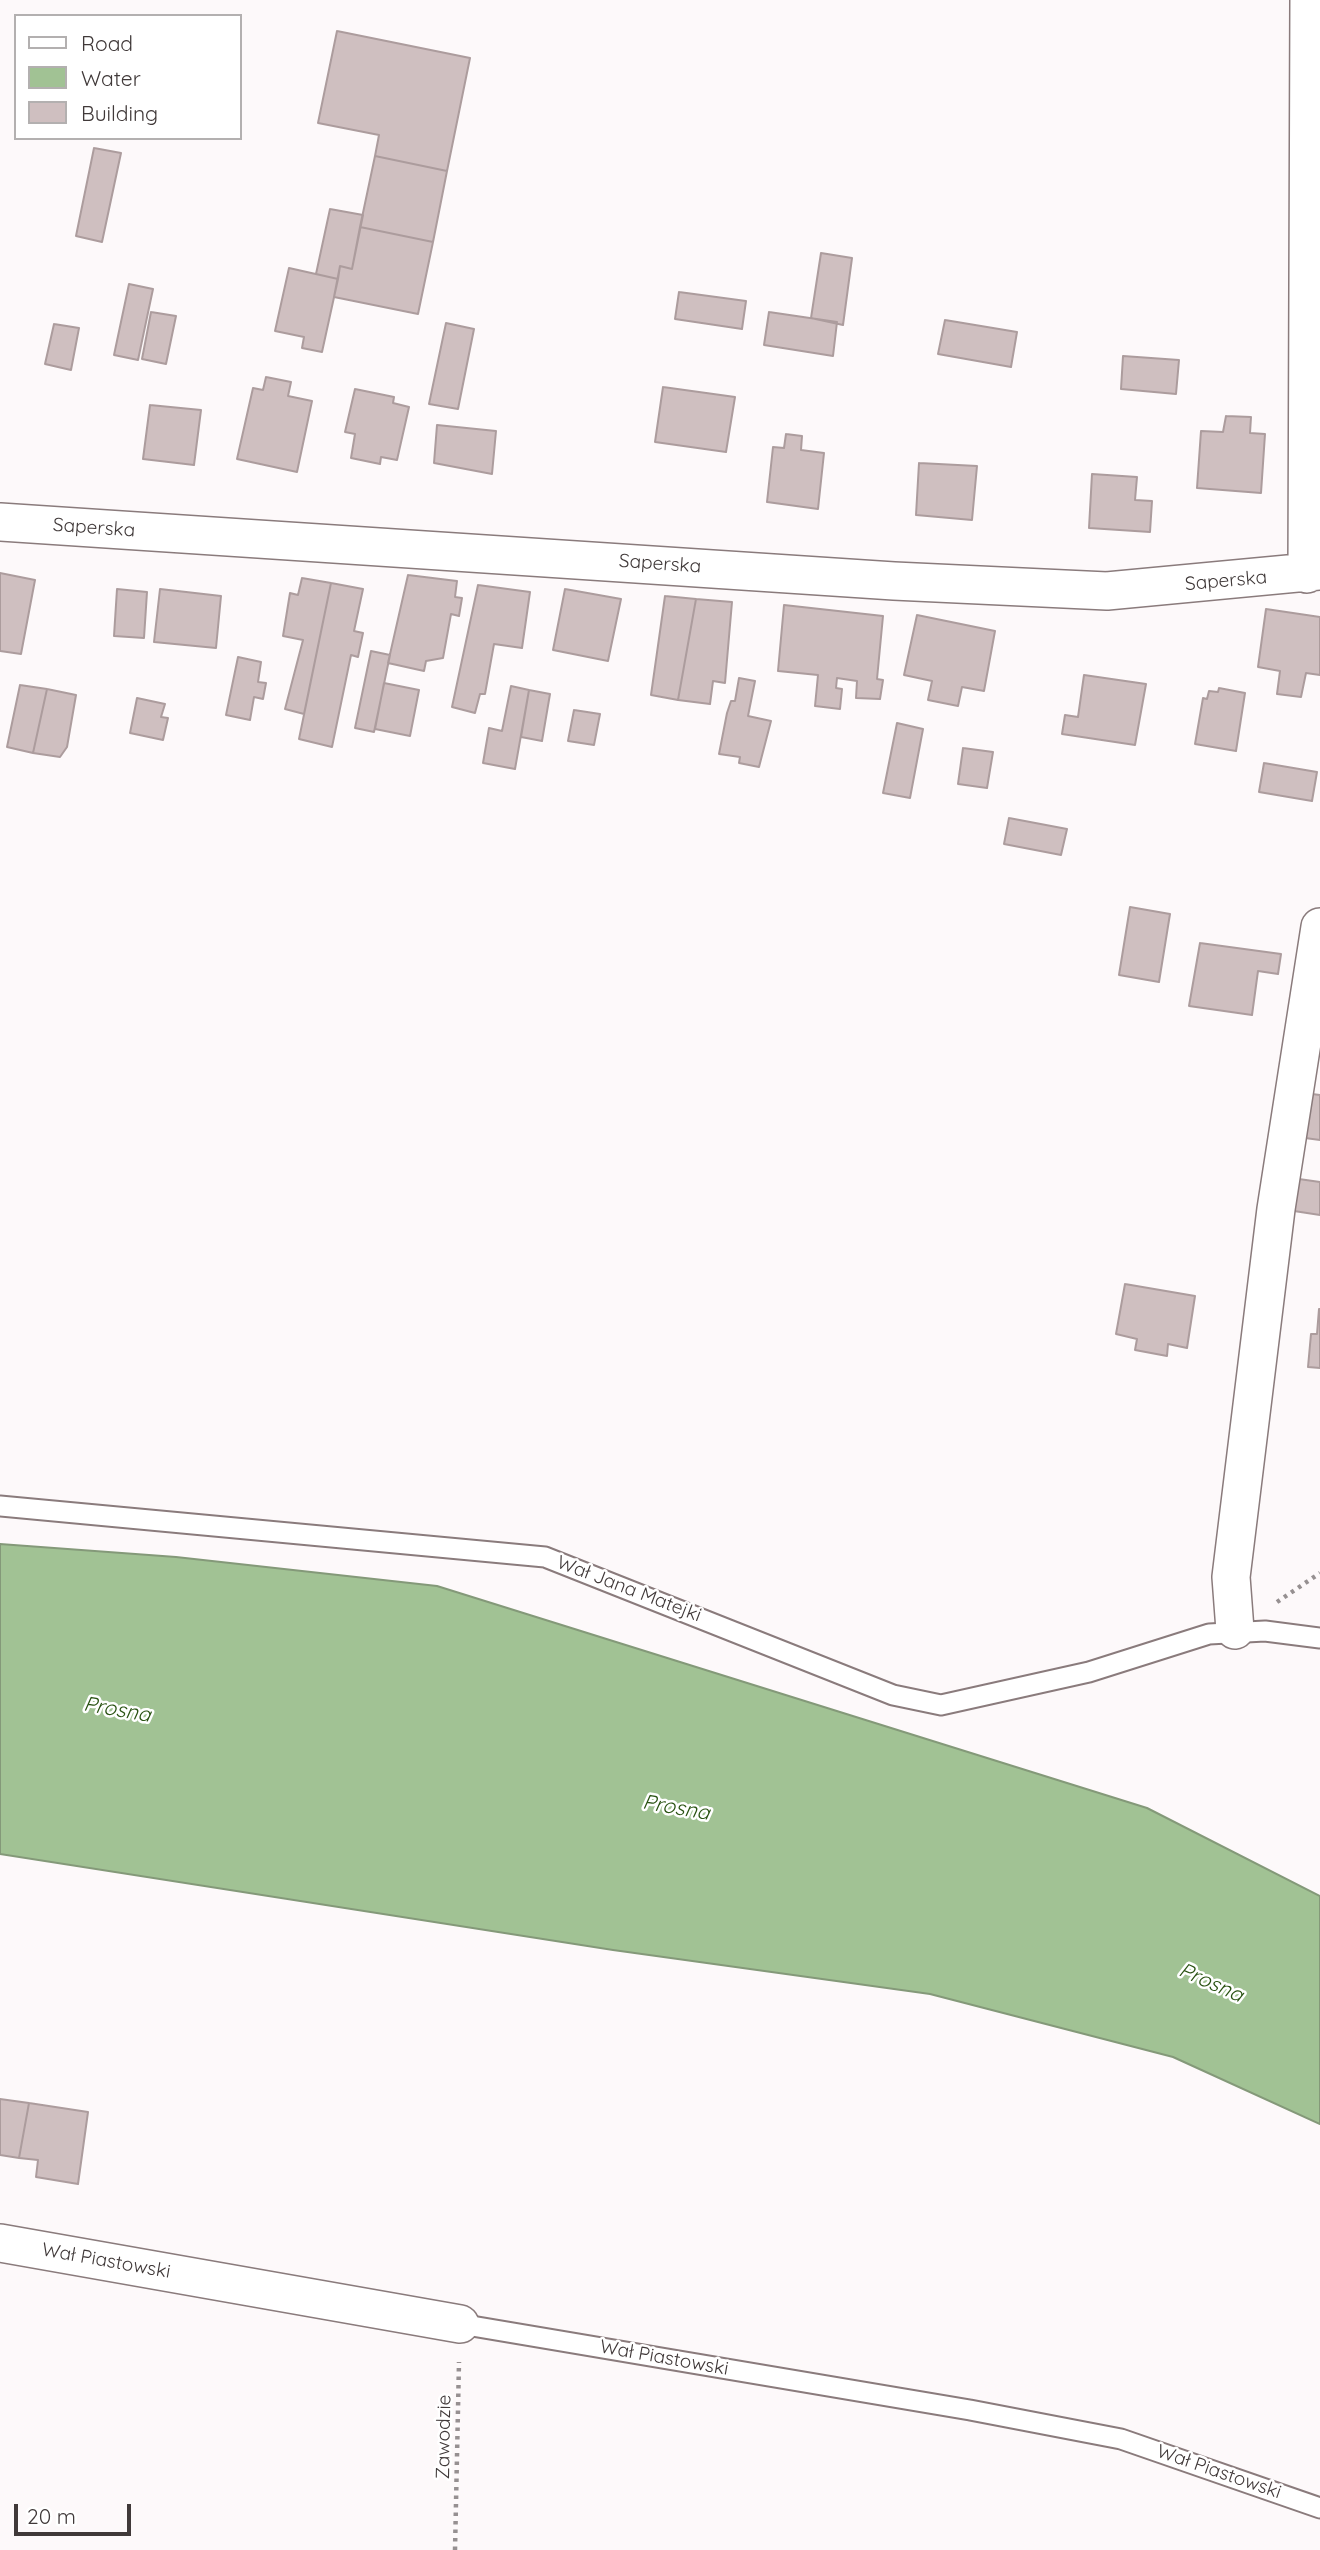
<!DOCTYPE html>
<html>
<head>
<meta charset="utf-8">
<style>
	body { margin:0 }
	#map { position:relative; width:1320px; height:2550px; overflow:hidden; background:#fdf9fa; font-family:Quicksand,sans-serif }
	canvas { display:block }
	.legend { position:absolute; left:14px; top:14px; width:228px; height:126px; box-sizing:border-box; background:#fff; border:2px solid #b3b0b0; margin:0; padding:9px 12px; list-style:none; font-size:21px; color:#403939 }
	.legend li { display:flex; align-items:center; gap:14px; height:35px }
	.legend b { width:35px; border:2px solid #b3b0b0 }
	.scale { position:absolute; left:14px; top:2504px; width:117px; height:32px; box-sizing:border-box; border:4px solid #403939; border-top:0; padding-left:9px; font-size:21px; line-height:24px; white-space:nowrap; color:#403939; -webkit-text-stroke:5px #fff; paint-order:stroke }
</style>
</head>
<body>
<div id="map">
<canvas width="1320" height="2550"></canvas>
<ul class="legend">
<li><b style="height:9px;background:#fff"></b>Road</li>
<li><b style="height:19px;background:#a1c294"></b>Water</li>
<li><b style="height:19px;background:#cfbfc0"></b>Building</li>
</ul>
<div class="scale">20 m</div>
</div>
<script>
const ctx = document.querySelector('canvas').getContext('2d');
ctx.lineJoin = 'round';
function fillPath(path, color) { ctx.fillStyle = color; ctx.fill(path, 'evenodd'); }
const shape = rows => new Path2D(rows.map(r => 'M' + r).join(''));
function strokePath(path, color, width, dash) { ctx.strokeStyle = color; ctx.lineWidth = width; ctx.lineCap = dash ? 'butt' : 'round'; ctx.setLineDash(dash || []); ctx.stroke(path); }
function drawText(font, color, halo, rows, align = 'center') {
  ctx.font = font + ' Quicksand,sans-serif'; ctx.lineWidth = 5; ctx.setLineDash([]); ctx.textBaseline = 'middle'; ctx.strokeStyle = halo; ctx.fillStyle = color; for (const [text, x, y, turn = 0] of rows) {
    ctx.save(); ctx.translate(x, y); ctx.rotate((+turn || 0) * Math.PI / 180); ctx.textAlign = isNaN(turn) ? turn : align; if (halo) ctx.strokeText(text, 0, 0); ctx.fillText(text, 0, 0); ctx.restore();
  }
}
const water = shape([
	[0,1544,176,1557,437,1586,1147,1808,1320,1896,1320,2124,1173,2057,930,1994,613,1950,0,1854,0,1544]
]);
const building = shape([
	[337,31,470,58,447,171,375,156,379,135,318,123,337,31],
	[94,148,121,153,102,242,76,236,94,148],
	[375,156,447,171,433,242,360,227,375,156],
	[330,209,363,215,352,269,340,266,338,279,316,274,330,209],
	[360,227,433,242,418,314,334,297,340,266,352,269,360,227],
	[821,253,852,258,843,325,811,318,821,253],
	[289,268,338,279,322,352,302,348,304,337,275,331,289,268],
	[129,284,153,289,138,360,114,355,129,284],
	[679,292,746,301,742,329,675,319,679,292],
	[151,312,176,316,166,364,142,359,151,312],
	[769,312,837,322,833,356,764,345,769,312],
	[945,320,1017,332,1011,367,938,354,945,320],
	[446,323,474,329,458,409,429,404,446,323],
	[54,324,79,328,71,370,45,364,54,324],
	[1123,356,1179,360,1176,394,1121,389,1123,356],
	[266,377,291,382,288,396,312,401,297,472,237,459,253,388,263,390,266,377],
	[663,387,735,397,726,452,655,442,663,387],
	[355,389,394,397,393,403,409,407,397,460,381,457,380,464,351,458,355,434,345,432,355,389],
	[150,405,201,410,194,465,143,459,150,405],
	[1226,416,1251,417,1250,433,1265,434,1261,493,1197,488,1201,431,1223,432,1226,416],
	[437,425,496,431,492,474,434,463,437,425],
	[786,434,802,436,801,450,824,453,818,509,767,502,773,447,784,448,786,434],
	[919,463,977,466,972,520,916,515,919,463],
	[1092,474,1137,477,1135,500,1152,501,1150,532,1089,528,1092,474],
	[0,573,35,580,21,654,0,651,0,573],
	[408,575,457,581,455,597,462,598,459,616,451,614,443,658,426,661,424,671,388,663,408,575],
	[302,578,331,583,304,714,285,709,303,640,283,636,290,593,298,595,302,578],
	[331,583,363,589,354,631,363,633,358,657,351,655,332,747,299,739,331,583],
	[478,585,530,592,522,648,494,644,485,694,480,694,475,713,452,707,478,585],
	[117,589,147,592,144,638,114,636,117,589],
	[160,589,221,596,216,648,154,642,160,589],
	[565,589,621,599,608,661,553,650,565,589],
	[665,596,696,599,678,700,651,695,665,596],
	[696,599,732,602,725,683,713,681,710,704,678,700,696,599],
	[784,605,883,616,877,679,883,680,880,699,856,698,857,681,837,678,836,688,842,689,840,709,815,706,818,675,778,671,784,605],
	[1266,609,1320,617,1320,675,1306,673,1301,697,1277,694,1280,671,1258,667,1266,609],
	[917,615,995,631,984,691,962,687,958,706,928,700,932,681,904,675,917,615],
	[371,651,390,655,374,732,355,728,371,651],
	[238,657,261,662,258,682,266,683,263,699,254,697,250,720,226,715,238,657],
	[1084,675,1146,684,1135,745,1062,734,1065,715,1078,717,1084,675],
	[739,678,755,681,748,716,771,721,759,767,739,763,740,757,719,754,727,713,731,701,735,701,739,678],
	[384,683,419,690,410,736,375,729,384,683],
	[20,685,47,689,33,753,7,747,20,685],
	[511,686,529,690,515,769,483,763,489,728,502,731,511,686],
	[1219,688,1245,693,1236,751,1195,744,1203,698,1207,699,1209,691,1218,692,1219,688],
	[47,689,76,695,67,747,60,757,33,753,47,689],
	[529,690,550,694,542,741,521,737,529,690],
	[137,698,165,704,161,717,168,718,163,740,130,733,137,698],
	[574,710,600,714,594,745,568,741,574,710],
	[897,723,923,729,910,798,883,793,897,723],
	[963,748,993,752,987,788,958,784,963,748],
	[1264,763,1317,772,1312,801,1259,792,1264,763],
	[1009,818,1067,829,1061,855,1004,844,1009,818],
	[1130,907,1170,914,1159,982,1119,975,1130,907],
	[1200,943,1281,954,1278,974,1258,971,1252,1015,1189,1006,1200,943],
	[1312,1094,1320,1095,1320,1140,1305,1138,1312,1094],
	[1299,1179,1320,1182,1320,1215,1294,1211,1299,1179],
	[1125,1284,1195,1296,1187,1348,1168,1344,1167,1356,1135,1350,1137,1339,1116,1334,1125,1284],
	[1319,1309,1320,1309,1320,1368,1308,1367,1311,1334,1317,1334,1319,1309],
	[0,2099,29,2103,19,2158,0,2155,0,2099],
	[29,2103,88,2112,78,2184,36,2177,38,2160,19,2158,29,2103]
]);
const path = shape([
	[1277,1602,1320,1573],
	[455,2550,459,2362]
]);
const lane = shape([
	[0,1506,545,1557,893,1695,941,1705,1089,1672,1209,1634,1265,1631,1320,1638],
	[460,2324,970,2410,1121,2439,1320,2508]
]);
const street = shape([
	[0,522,894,581,1107,591,1320,571],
	[1307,574,1309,0],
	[1235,1630,1231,1577,1276,1209,1320,927],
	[0,2243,460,2324]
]);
const streetNames = [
	["Saperska",94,528,4],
	["Saperska",660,564,4],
	["Saperska",1226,581,-5],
	["Wał Jana Matejki",629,1589,21],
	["Wał Piastowski",106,2261,10],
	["Wał Piastowski",664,2358,10],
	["Zawodzie",444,2437,-89],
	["Wał Piastowski",1219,2472,19]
];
const waterNames = [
	["Prosna",117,1710,10],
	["Prosna",676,1808,10],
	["Prosna",1211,1983,24]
];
fillPath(water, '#a1c294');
strokePath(water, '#849979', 2);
fillPath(building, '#cfbfc0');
strokePath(building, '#ac9c9d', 2);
strokePath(lane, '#8a7b7c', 23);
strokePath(street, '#8a7b7c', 40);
strokePath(path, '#969091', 4.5, [3.5, 5]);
strokePath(lane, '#fff', 19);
strokePath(street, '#fff', 37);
drawText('19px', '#403939', '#fff', streetNames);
drawText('italic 21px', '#295212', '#fff', waterNames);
</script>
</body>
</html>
